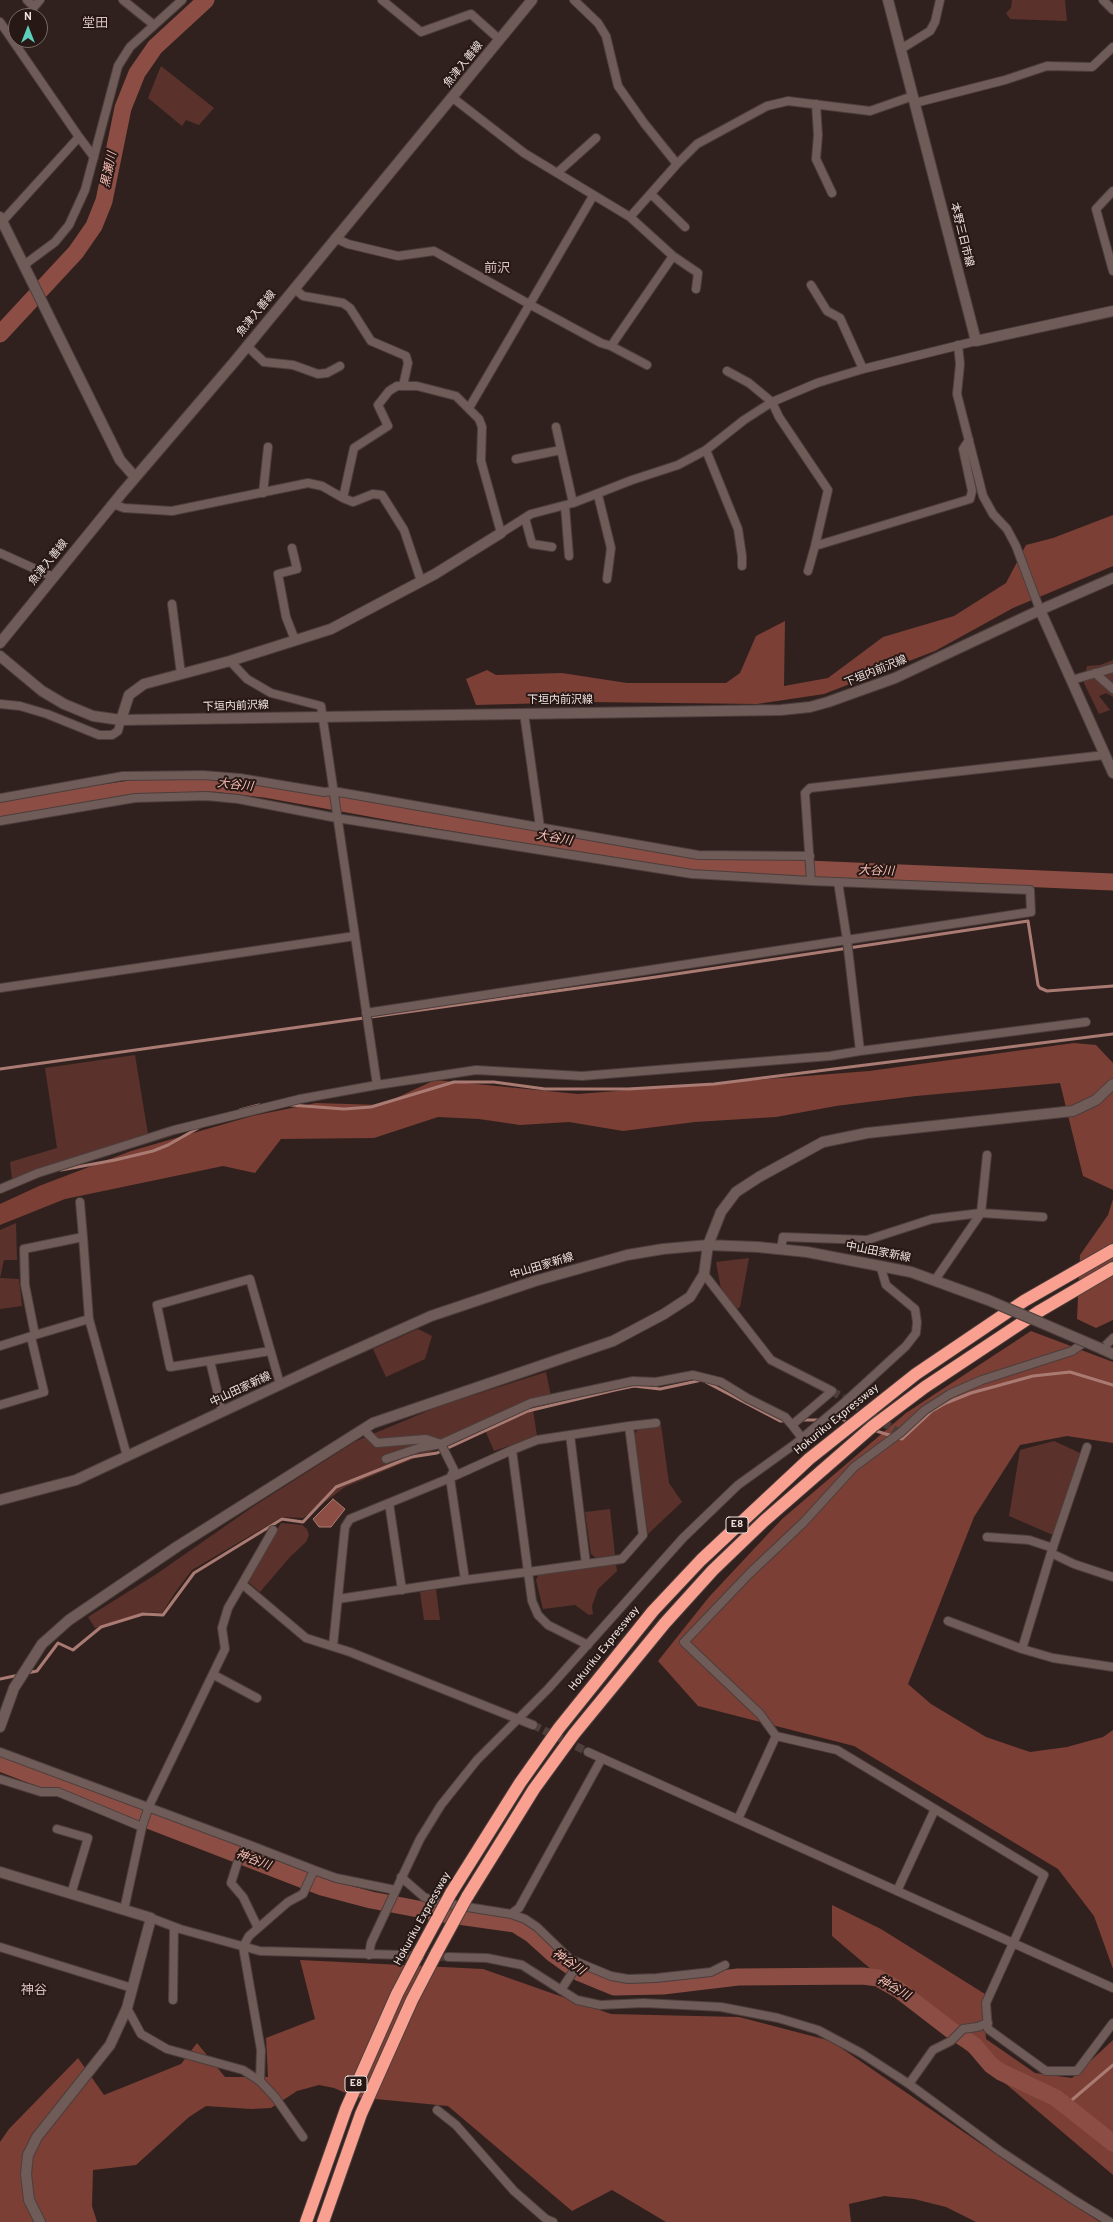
<!DOCTYPE html>
<html>
<head>
<meta charset="utf-8">
<style>
	body { margin:0 }
	#map { position:relative; width:1113px; height:2222px; overflow:hidden; background:#31211e; font-family:Overpass,sans-serif }
	canvas { display:block }
	.north { position:absolute; left:8px; top:8px; width:40px; height:40px; box-sizing:border-box; background:#271815; border:1px solid #776a67; border-radius:50%; rotate:0deg; font-size:11px; font-weight:700; line-height:16px; text-align:center; color:#efe4e1 }
	.north::after { content:''; display:block; margin:auto; width:14px; height:18px; background:#5ccebb; clip-path:polygon(50% 0,100% 100%,50% 72%,0 100%) }
</style>
</head>
<body>
<div id="map">
<canvas width="1113" height="2222"></canvas>
<div class="north">N</div>
</div>
<script>
const ctx = document.querySelector('canvas').getContext('2d');
ctx.lineJoin = 'round';
function fillPath(path, color) { ctx.fillStyle = color; ctx.fill(path, 'evenodd'); }
const shape = rows => new Path2D(rows.map(r => 'M' + r).join(''));
function strokePath(path, color, width, dash) { ctx.strokeStyle = color; ctx.lineWidth = width; ctx.lineCap = dash ? 'butt' : 'round'; ctx.setLineDash(dash || []); ctx.stroke(path); }
function drawText(font, color, halo, rows, align = 'center') {
  ctx.font = font + ' Overpass,"Noto Sans JP",sans-serif'; ctx.lineWidth = 4; ctx.setLineDash([]); ctx.textBaseline = 'middle'; ctx.strokeStyle = halo; ctx.fillStyle = color; for (const [text, x, y, turn = 0] of rows) {
    ctx.save(); ctx.translate(x, y); ctx.rotate((+turn || 0) * Math.PI / 180); ctx.textAlign = isNaN(turn) ? turn : align; if (halo) ctx.strokeText(text, 0, 0); ctx.fillText(text, 0, 0); ctx.restore();
  }
}
const green = shape([
	[1012,0,1065,0,1067,21,1010,19,1006,13,1011,8],
	[161,66,214,108,199,125,186,120,182,126,148,98],
	[1113,660,1113,697,1106,693,1099,696,1110,710,1099,714,1083,681,1087,666,1100,665],
	[135,1055,148,1134,12,1179,10,1162,57,1148,45,1068],
	[16,1223,17,1260,4,1260,0,1278,0,1230],
	[749,1258,740,1307,735,1310,721,1289,716,1262],
	[0,1278,19,1279,22,1306,0,1309],
	[418,1329,432,1336,425,1359,386,1377,373,1349],
	[546,1372,552,1401,533,1410,537,1436,494,1451,485,1430,403,1463,345,1487,303,1518,282,1517,192,1570,176,1591,162,1613,145,1612,95,1628,88,1617,158,1573,254,1506,356,1441,442,1405],
	[661,1425,669,1483,682,1502,648,1534,634,1435,638,1429],
	[1054,1441,1080,1453,1080,1458,1053,1535,1009,1516,1020,1450],
	[610,1509,615,1555,596,1558,591,1554,585,1512],
	[281,1523,302,1525,307,1529,309,1535,306,1542,290,1557,260,1592,247,1581],
	[616,1564,617,1571,598,1589,592,1606,593,1614,589,1615,575,1605,543,1609,536,1580,539,1574],
	[436,1589,440,1620,424,1620,420,1592]
]);
const forest = shape([
	[1113,515,1113,566,1013,608,935,651,824,694,757,704,588,702,476,705,466,679,487,670,496,675,562,673,627,683,726,683,740,673,756,636,785,621,784,686,828,678,883,637,954,616,1006,583,1026,545,1053,538],
	[1074,1043,1096,1045,1113,1063,1113,1190,1083,1176,1060,1083,916,1096,836,1106,776,1117,695,1122,623,1131,569,1122,520,1125,479,1119,438,1117,374,1138,281,1139,255,1173,223,1166,65,1199,0,1225,0,1204,39,1186,131,1151,252,1116,316,1103,381,1105,435,1080,578,1094,869,1071],
	[1113,1199,1113,1320,1096,1328,1077,1319,1080,1255,1108,1215],
	[1031,1331,1113,1362,1113,1443,1067,1436,1020,1445,974,1517,908,1684,931,1704,986,1737,1030,1752,1067,1747,1103,1737,1113,1730,1113,1969,1094,1916,1058,1869,854,1746,698,1706,658,1661,709,1597,782,1519,906,1413],
	[832,1905,881,1929,985,1994,983,2000,986,2039,1035,2073,1072,2078,1113,2040,1113,2175,832,1936],
	[300,1960,483,1969,611,2014,739,2017,831,2041,1025,2174,1100,2222,976,2222,946,2207,914,2199,884,2196,849,2204,851,2222,666,2222,612,2190,572,2211,448,2106,355,2097,334,2088,319,2085,297,2091,271,2108,251,2109,206,2106,189,2117,136,2165,93,2170,92,2206,97,2222,0,2222,0,2142,9,2129,78,2058,104,2095,181,2064,197,2043,225,2077,268,2077,266,2038,315,2019]
]);
const water = shape([
	[333,1499,345,1509,331,1527,319,1527,313,1519,333,1499]
]);
const stream = shape([
	[0,1069,656,977,1028,921,1038,985,1040,988,1047,991,1113,986],
	[291,1105,344,1109,371,1107,454,1082,494,1082,545,1089,628,1089,714,1084,1113,1034],
	[240,1110,259,1105],
	[61,1170,115,1160,153,1151,168,1145,200,1127],
	[801,1420,820,1420],
	[827,1420,842,1419,849,1422],
	[873,1430,902,1439,932,1411,946,1403,971,1393,1033,1376,1070,1372,1113,1385],
	[27,1673,37,1671,58,1643,73,1650,101,1627,143,1614,163,1615,194,1573,282,1519,303,1522,336,1487,411,1457,437,1453,528,1411,615,1390,634,1386,660,1389,702,1380,780,1421,786,1421],
	[0,1679,19,1675],
	[1066,2105,1113,2065]
]);
const river = shape([
	[0,334,76,252,94,226,104,201,123,108,137,73,155,47,206,0],
	[0,808,158,785,214,783,264,789,424,818,671,859,737,866,1113,882],
	[0,1763,322,1887,371,1900,444,1914,515,1924,531,1934,552,1953,580,1973,614,1987,663,1986,738,1977,863,1976,878,1978,899,1990,951,2030,974,2045,991,2065,1001,2072,1056,2098,1113,2143]
]);
const streetTunnel = shape([
	[832,1391,900,1433],
	[533,1725,588,1752],
	[404,1955,448,1957]
]);
const street = shape([
	[27,0,34,7,40,0],
	[123,0,154,25],
	[382,0,421,32,471,14,500,40],
	[574,0,598,23,606,36,618,86,644,123,677,164],
	[1103,0,1113,10],
	[0,22,79,137,94,157],
	[901,49,930,31,935,22,940,0],
	[453,98,524,153,630,217,673,256,698,273,696,289],
	[915,103,1005,80,1047,66,1092,67,1113,47],
	[816,104,818,135,816,159,832,193],
	[557,173,596,138],
	[1113,191,1096,209,1113,271],
	[651,194,685,227],
	[630,217,677,164,697,144,767,106,788,101,870,111,913,96],
	[0,224,79,137],
	[335,238,348,244,398,256,434,251,529,304,601,343,611,346,673,256],
	[24,265,55,242,69,225,85,190,118,66,130,47,182,0],
	[811,285,827,311,840,318,863,369],
	[294,288,303,296,343,303,350,308,371,341,406,356,408,363,403,386],
	[958,345,960,364,957,394,983,496,993,514,1007,529,1016,546,1040,610],
	[247,346,264,362,293,365,318,374,327,373,340,366],
	[611,346,647,365],
	[727,371,749,383,772,402,779,417,828,490,815,546,970,499,972,491,963,449,969,440],
	[469,408,593,196],
	[556,427,573,503],
	[706,450,738,529,742,556,742,566],
	[516,459,561,450],
	[263,493,268,447],
	[598,495,611,548,607,579],
	[343,498,353,502,373,494,382,495,404,530,421,581],
	[113,504,124,508,172,511,308,483,322,486,343,498,354,448,388,426,378,405,389,391,397,386,417,386,456,396,479,419,482,427,481,461,501,533,531,514,573,503,632,480,678,465,706,450,744,420,772,402,817,383,863,369,976,341],
	[565,506,569,556],
	[525,518,532,544,552,547],
	[292,548,297,569,278,574,286,617,295,640],
	[0,553,53,577],
	[808,571,815,546],
	[172,604,181,674],
	[230,661,247,679,271,693,321,706,377,1085],
	[1095,673,1113,689],
	[1072,680,1113,668],
	[0,704,20,706,47,714,99,735,112,735,118,731,121,720],
	[524,713,540,827],
	[0,798,123,776,203,775,240,778,324,792,333,791,698,855,810,856],
	[0,821,135,798,206,796,238,799,337,818,692,874,811,881],
	[838,882,847,940,860,1051],
	[0,988,355,936],
	[366,1013,1031,912,1030,890,811,881,805,793,810,788,1105,755],
	[0,1189,38,1173,174,1130,300,1099,377,1085,476,1070,582,1076,830,1056,860,1051,1086,1022],
	[80,1202,83,1237],
	[781,1249,783,1237,867,1240,932,1219,981,1213,1043,1217],
	[704,1274,771,1360,832,1391,792,1425,802,1438],
	[935,1280,981,1213,987,1155],
	[35,1335,89,1319],
	[0,1346,35,1335,25,1285,24,1249,83,1237,89,1319,127,1456],
	[1102,1349,1113,1338],
	[270,1351,170,1367,157,1305,250,1279,280,1384],
	[210,1361,222,1411],
	[0,1405,44,1392,31,1337],
	[629,1426,656,1423],
	[363,1429,377,1443,426,1439,441,1444,454,1470,450,1478],
	[570,1435,586,1564],
	[1087,1447,1051,1553,1022,1649,1053,1658,1113,1667],
	[386,1459,419,1448,441,1444,531,1403,633,1381,656,1382,693,1375,721,1382,747,1398,785,1417,792,1425],
	[450,1478,512,1450,537,1440,629,1426,643,1535,622,1559,528,1572,512,1450],
	[389,1503,402,1590],
	[987,1537,1029,1540,1053,1548],
	[1051,1553,1074,1564,1113,1577],
	[242,1584,273,1530],
	[338,1599,465,1580],
	[948,1621,1022,1649],
	[333,1646,345,1527,350,1519,450,1478,465,1580,528,1572,532,1601,538,1615,548,1625,588,1645],
	[214,1675,257,1698],
	[776,1736,837,1750,935,1809,897,1891],
	[0,1752,247,1844,237,1864,231,1883,243,1897,258,1928],
	[588,1752,1113,1988],
	[0,1779,41,1792,58,1792,142,1827],
	[935,1809,1044,1875,986,2003,988,2029,1046,2071,1077,2071,1113,2023],
	[738,1819,776,1736,760,1714,684,1642,750,1573,804,1522,854,1467,900,1433,925,1410,950,1394,982,1380,1072,1351,1085,1342],
	[57,1829,88,1838,71,1894],
	[247,1844,314,1870],
	[401,1877,424,1897,436,1902,511,1914,519,1908,602,1758],
	[124,1910,142,1827,149,1806,225,1649,222,1628,228,1608,242,1584,306,1638,350,1652,533,1725],
	[511,1914,525,1919,537,1927,570,1959,611,1976,628,1979,656,1978,711,1972,725,1965],
	[151,1918,180,1929,260,1951,404,1955],
	[0,1947,132,1988],
	[369,1955,371,1943,420,1839,441,1805,477,1760,548,1689,683,1538,738,1485,795,1444,846,1401,906,1346,916,1333,917,1322,915,1309,886,1285,880,1265],
	[448,1957,487,1958,522,1965,577,2000,600,2005,644,2003,721,2007,778,2018,818,2030,861,2053,909,2084,1000,2151,1074,2200,1110,2222],
	[561,1990,578,1964],
	[173,2000,174,1927],
	[127,2008,141,2034,167,2049,243,2070,260,2081,275,2097,303,2137],
	[260,2081,261,2050,243,1947,249,1936,288,1902,303,1894,314,1870,336,1878,395,1890],
	[909,2084,933,2050,951,2041,963,2029,977,2027,988,2023],
	[437,2110,456,2125,514,2191,546,2219,553,2222]
]);
const secondary = shape([
	[888,0,976,341,1113,311],
	[0,217,120,460,135,477],
	[1040,610,1113,773],
	[0,643,122,493,235,361,532,0],
	[0,656,42,691,64,704,93,716,121,720,781,710,810,707,828,702,895,678,1040,610,1113,578],
	[121,720,129,695,144,684,230,661,331,629,435,574,501,533],
	[1102,1349,1113,1354],
	[0,1500,76,1480,324,1364,431,1316,535,1281,627,1255,663,1249,708,1245,758,1247,807,1252,911,1272,988,1300],
	[0,1727,14,1688,42,1644,69,1620,178,1546,373,1423,613,1341,664,1314,690,1297,704,1274,708,1245,721,1212,736,1192,759,1177,823,1142,867,1133,1073,1111,1096,1100,1113,1084],
	[0,1872,151,1918,127,2008,110,2045,37,2137,28,2155,26,2174,29,2200,40,2222]
]);
const highway = shape([
	[451,1893,520,1783,559,1728,653,1611,701,1560,809,1459,916,1374,1024,1301,1113,1250],
	[467,1897,534,1789,574,1734,665,1623,713,1570,764,1521,873,1426,925,1387,1038,1312,1113,1268],
	[306,2222,346,2109,397,1994,419,1952],
	[323,2222,361,2114,412,2000,437,1952]
]);
const secondaryBridge = shape([
	[988,1300,1102,1349]
]);
const highwayBridge = shape([
	[419,1952,451,1893],
	[437,1952,467,1897]
]);
const shields = [
	[737,1525,22],
	[356,2084,22]
];
const shieldNames = [
	["E8",737,1525],
	["E8",356,2084]
];
const streetNames = [
	["魚津入善線",464,65,-51],
	["本野三日市線",961,235,76],
	["魚津入善線",257,314,-51],
	["魚津入善線",49,563,-51],
	["下垣内前沢線",876,672,-22],
	["下垣内前沢線",560,701],
	["下垣内前沢線",236,707,-2],
	["中山田家新線",878,1253,11],
	["中山田家新線",542,1267,-17],
	["中山田家新線",241,1390,-25],
	["Hokuriku Expressway",837,1420,-39],
	["Hokuriku Expressway",605,1649,-51],
	["Hokuriku Expressway",423,1919,-61]
];
const waterNames = [
	["黒瀬川",110,170,-78],
	["大谷川",235,786,6],
	["大谷川",554,839,10],
	["大谷川",876,872,2],
	["神谷川",253,1861,21],
	["神谷川",568,1963,34],
	["神谷川",893,1989,30]
];
const quarterNames = [
	["堂田",95,24],
	["前沢",497,269],
	["神谷",34,1991]
];
fillPath(green, '#5a322b');
fillPath(forest, '#7b3f35');
fillPath(water, '#8c4e44');
strokePath(water, '#aa7b73', 1);
strokePath(stream, '#aa7b73', 3);
strokePath(river, '#8c4e44', 17);
strokePath(streetTunnel, '#4e3e3b', 8, [8, 4]);
strokePath(street, '#4c3e3c', 10);
strokePath(secondary, '#4c3e3c', 12);
strokePath(highway, '#4c3e3c', 14);
strokePath(street, '#6f5b58', 8);
strokePath(secondary, '#6f5b58', 10);
strokePath(highway, '#f9a090', 12);
strokePath(secondaryBridge, '#4c3e3c', 12, []);
strokePath(highwayBridge, '#4c3e3c', 14, []);
strokePath(secondaryBridge, '#6f5b58', 10);
strokePath(highwayBridge, '#f9a090', 12);
for (const [x, y, w] of shields) { const box = new Path2D(); box.roundRect(x - w / 2, y - 8, w, 16, 3); ctx.fillStyle = '#271815'; ctx.fill(box); strokePath(box, '#efe4e1', 1); }
drawText('bold 10px', '#efe4e1', null, shieldNames);
drawText('11px', '#efe4e1', '#271815', streetNames);
drawText('italic 12px', '#f9bfb4', '#271815', waterNames);
drawText('13px', '#d8c2be', '#271815', quarterNames);
</script>
</body>
</html>
